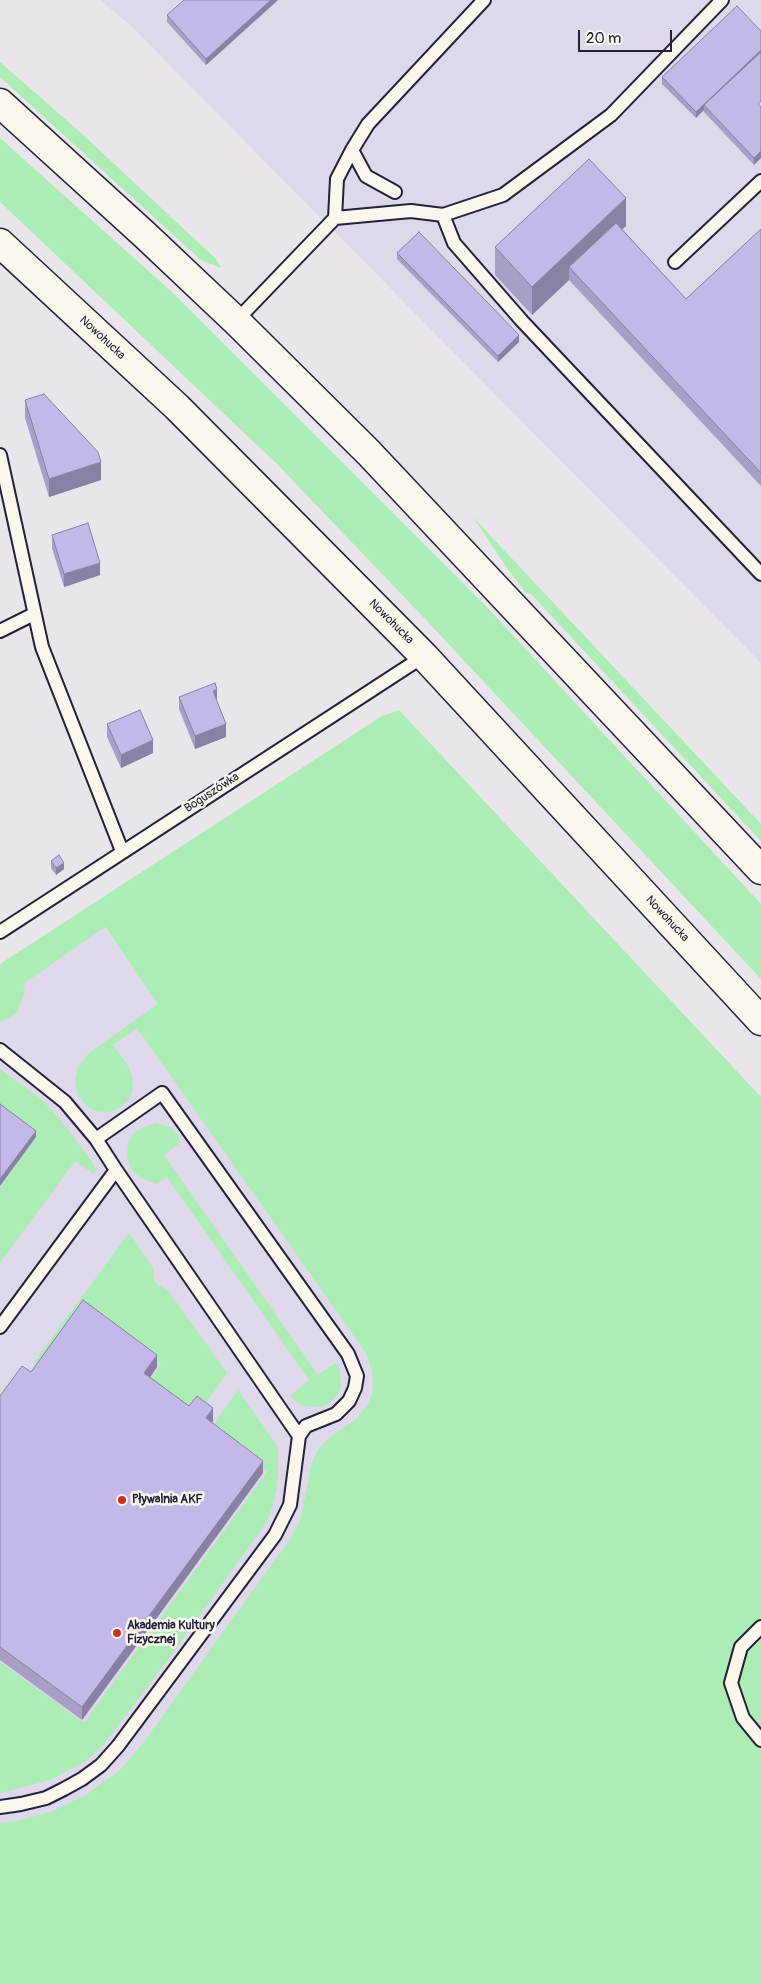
<!DOCTYPE html>
<html>
<head>
<meta charset="utf-8">
<style>
	body { margin:0 }
	#map { position:relative; width:761px; height:1984px; overflow:hidden; background:#eae4eb; font-family:Pangolin,sans-serif }
	canvas { display:block }
	.scale { position:absolute; left:578px; top:30px; width:94px; height:22px; box-sizing:border-box; border:2px solid #22223b; border-top:0; padding-left:6px; font-size:15px; line-height:18px; white-space:nowrap; color:#22223b; -webkit-text-stroke:4px #fbf7ec; paint-order:stroke }
</style>
</head>
<body>
<div id="map">
<canvas width="761" height="1984"></canvas>
<div class="scale">20 m</div>
</div>
<script>
const ctx = document.querySelector('canvas').getContext('2d');
ctx.lineJoin = 'round';
function fillPath(path, color) { ctx.fillStyle = color; ctx.fill(path, 'evenodd'); }
const shape = rows => new Path2D(rows.map(r => 'M' + r).join(''));
function strokePath(path, color, width, dash) { ctx.strokeStyle = color; ctx.lineWidth = width; ctx.lineCap = dash ? 'butt' : 'round'; ctx.setLineDash(dash || []); ctx.stroke(path); }
function drawText(font, color, halo, rows, align = 'center') {
  ctx.font = font + ' Pangolin,sans-serif'; ctx.lineWidth = 5; ctx.setLineDash([]); ctx.textBaseline = 'middle'; ctx.strokeStyle = halo; ctx.fillStyle = color; for (const [text, x, y, turn = 0] of rows) {
    ctx.save(); ctx.translate(x, y); ctx.rotate((+turn || 0) * Math.PI / 180); ctx.textAlign = isNaN(turn) ? turn : align; if (halo) ctx.strokeText(text, 0, 0); ctx.fillText(text, 0, 0); ctx.restore();
  }
}
const built = shape([
	[100,0,761,0,761,663,127,22],
	[104,927,427,1377,31,1901,0,1888,0,980]
]);
const green = shape([
	[0,62,80,132,216,259,221,268,201,260,0,77],
	[0,138,173,293,483,603,761,904,761,979,428,622,277,464,0,202],
	[473,517,761,824,761,841,531,594,526,593,509,571],
	[399,710,761,1097,761,1984,0,1984,0,1823,18,1821,53,1811,87,1794,119,1771,144,1742,293,1535,301,1518,311,1466,317,1451,327,1440,357,1418,369,1403,373,1388,372,1371,366,1353,137,1028,113,1045,127,1064,133,1079,132,1093,127,1101,116,1110,108,1112,97,1111,90,1109,77,1094,75,1080,78,1067,89,1053,158,1004,105,927,23,984,25,992,17,1012,9,1018,0,1022,0,964,382,716],
	[0,1069,42,1100,59,1118,91,1160,96,1170,94,1174,75,1161,0,1263,0,1187,36,1137,0,1111],
	[155,1123,170,1127,179,1136,180,1143,164,1155,318,1375,336,1363,340,1368,341,1388,334,1399,325,1406,313,1407,302,1406,290,1396,309,1380,167,1177,157,1184,143,1179,132,1171,127,1157,128,1143,132,1135,138,1130],
	[129,1233,154,1269,154,1280,156,1283,169,1292,227,1373,201,1410,188,1416,147,1385,161,1364,83,1307,40,1367,34,1362],
	[238,1390,278,1447,278,1482,275,1497,268,1520,167,1661,104,1744,86,1761,50,1780,0,1793,0,1662,84,1723,267,1472,209,1431]
]);
const service = shape([
	[352,150,366,176,395,192],
	[443,215,454,243,522,321,761,574],
	[335,218,411,211,443,215,503,195,611,115,722,0],
	[675,262,761,181],
	[236,321,335,218,337,179,352,150,368,124,484,0],
	[0,455,42,647,122,851],
	[0,631,34,614],
	[0,932,424,656],
	[0,1050,65,1102,96,1139,116,1170,0,1327],
	[116,1170,299,1436],
	[761,1627,741,1647,731,1683,743,1718,761,1740],
	[0,1807,21,1804,46,1798,64,1789,82,1779,101,1765,118,1746,275,1535,290,1505,299,1436,306,1426,336,1414,349,1401,355,1388,357,1376,348,1354,162,1093,96,1139]
]);
const secondary = shape([
	[0,103,145,235,236,321,369,453,761,870],
	[0,243,177,407,424,656,761,1021]
]);
const wall = shape([
	[278,0,206,65,167,22,167,15],
	[761,31,754,165,704,112,704,110,696,118,662,84,662,77],
	[626,226,622,229,686,299,761,229,761,486,569,280,532,315,495,275,495,247],
	[397,253,519,342,498,362,397,259],
	[25,400,101,480,49,497,25,418],
	[52,535,100,575,64,587,52,548],
	[179,697,217,701,226,737,195,749,179,709],
	[107,724,153,753,121,768,107,737],
	[51,861,64,869,56,875,51,868],
	[157,1367,150,1378,189,1406,213,1421,212,1423,263,1473,82,1720,0,1660,0,1396,31,1372]
]);
const shadedWall = shape([
	[271,0,278,0,206,65,206,59],
	[761,50,761,56,704,105,704,110,696,118,696,112],
	[761,151,761,158,754,165,754,158],
	[626,198,626,226,575,274,569,267,569,280,532,315,532,287],
	[519,335,519,342,498,362,498,356],
	[101,462,101,480,49,497,49,479],
	[100,563,100,575,64,587,64,574],
	[217,689,217,701,213,691],
	[226,724,226,737,195,749,195,736],
	[153,740,153,753,121,768,121,755],
	[64,863,64,869,56,875,56,868],
	[36,1131,36,1137,0,1186,0,1179],
	[157,1355,157,1367,144,1386,144,1373],
	[213,1408,213,1421,206,1431,206,1418],
	[263,1461,263,1473,82,1720,82,1707]
]);
const building = shape([
	[184,0,271,0,206,59,167,15,184,0],
	[737,6,761,31,761,50,696,112,662,77,737,6],
	[761,52,761,101,758,104,761,107,761,151,754,158,704,105,761,52],
	[589,159,626,198,532,287,495,247,589,159],
	[616,223,686,299,761,229,761,473,569,267,616,223],
	[419,232,519,335,498,356,397,253,419,232],
	[44,394,98,452,101,462,49,479,25,400,44,394],
	[88,523,100,563,64,574,52,535,88,523],
	[215,683,217,689,213,691,226,724,195,736,179,697,215,683],
	[140,710,153,740,121,755,107,724,140,710],
	[59,855,64,863,56,868,51,861,59,855],
	[0,1104,36,1131,0,1179,0,1104],
	[83,1300,157,1355,144,1373,189,1406,197,1396,213,1408,206,1418,263,1461,82,1707,0,1647,0,1396,22,1366,31,1372,83,1300]
]);
const markers = [
	[122,1500,5,"#c8321e"],
	[117,1633,5,"#c8321e"]
];
const streetNames = [
	["Nowohucka",102,338,43],
	["Nowohucka",391,622,45],
	["Boguszówka",212,793,-33],
	["Nowohucka",667,919,47]
];
const poiNames = [
	["Pływalnia AKF",132,1500],
	["Akademia Kultury",127,1626],
	["Fizycznej",127,1640]
];
fillPath(built, '#dfd7ea');
fillPath(green, '#abedb5');
strokePath(service, '#22223b', 16);
strokePath(secondary, '#22223b', 31);
strokePath(service, '#fbf7ec', 12);
strokePath(secondary, '#fbf7ec', 28);
fillPath(wall, '#a99ec8');
fillPath(shadedWall, '#8981a3');
fillPath(building, '#c4b8e9');
strokePath(building, '#8981a3', 1);
for (const [x, y, r, color] of markers) { const dot = new Path2D(); dot.arc(x, y, r, 0, 2 * Math.PI); ctx.fillStyle = color; ctx.fill(dot); strokePath(dot, '#fbf7ec', 2); }
drawText('12px', '#22223b', '#fbf7ec', streetNames);
drawText('bold 12px', '#22223b', '#fbf7ec', poiNames, 'left');
</script>
</body>
</html>
